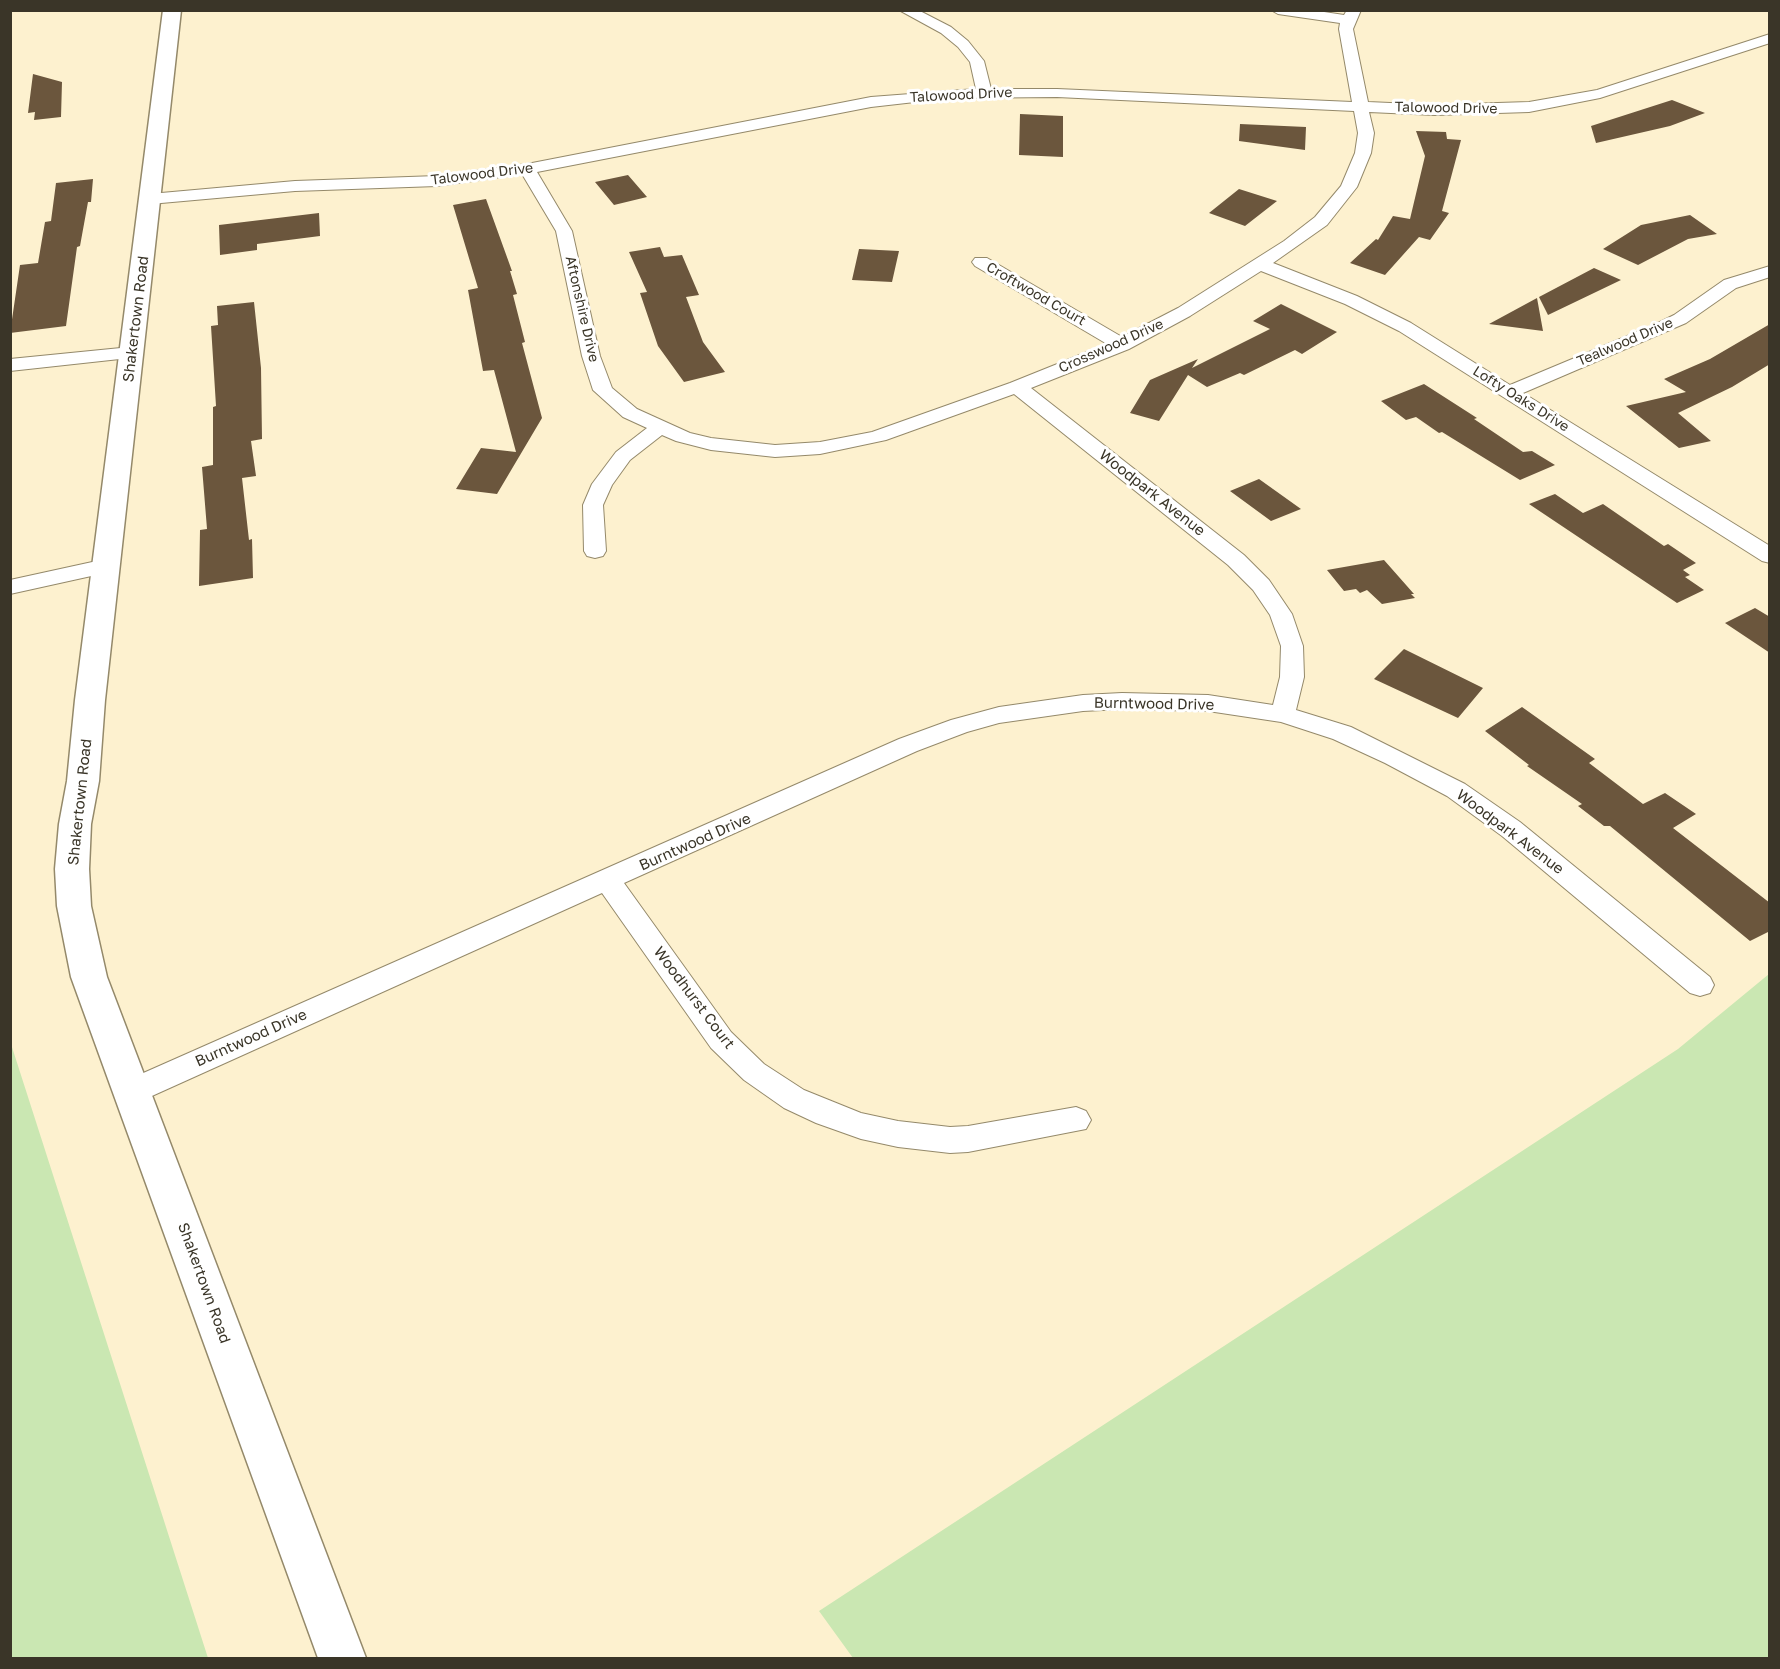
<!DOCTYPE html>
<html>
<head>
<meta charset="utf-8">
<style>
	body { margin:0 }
	#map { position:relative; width:1780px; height:1669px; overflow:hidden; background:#fdf1cf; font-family:"Golos Text",sans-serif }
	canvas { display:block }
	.frame { position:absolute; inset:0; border:12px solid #3a3528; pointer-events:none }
</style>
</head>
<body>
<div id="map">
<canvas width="1780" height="1669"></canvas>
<div class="frame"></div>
</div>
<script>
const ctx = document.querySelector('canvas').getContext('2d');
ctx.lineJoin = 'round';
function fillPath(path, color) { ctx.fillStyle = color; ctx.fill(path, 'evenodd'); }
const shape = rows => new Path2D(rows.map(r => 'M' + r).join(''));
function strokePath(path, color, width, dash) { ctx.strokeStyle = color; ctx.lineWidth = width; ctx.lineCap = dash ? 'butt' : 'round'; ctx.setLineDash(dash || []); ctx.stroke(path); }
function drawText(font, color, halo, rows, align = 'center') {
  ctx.font = font + ' "Golos Text",sans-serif'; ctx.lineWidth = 6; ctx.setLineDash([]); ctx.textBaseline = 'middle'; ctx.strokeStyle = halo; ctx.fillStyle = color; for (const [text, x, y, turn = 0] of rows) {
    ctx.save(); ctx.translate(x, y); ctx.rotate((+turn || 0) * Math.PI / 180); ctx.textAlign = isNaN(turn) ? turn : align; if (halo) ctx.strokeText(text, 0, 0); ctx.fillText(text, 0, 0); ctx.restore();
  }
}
const green = shape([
	[1769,974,1769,1658,853,1658,819,1611,1678,1049],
	[10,1044,11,1044,208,1658,11,1658]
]);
const building = shape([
	[33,74,62,82,61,117,34,120,35,112,28,113],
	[1672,100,1705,113,1670,126,1596,143,1591,126],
	[1020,114,1063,116,1063,157,1019,155],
	[1240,124,1306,127,1305,150,1239,141],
	[1416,131,1446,132,1447,139,1461,140,1442,211,1449,213,1430,240,1419,237,1385,275,1350,263,1376,239,1378,240,1393,216,1410,219,1425,156],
	[628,175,647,197,614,205,595,182],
	[93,179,91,202,88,202,80,246,77,247,66,326,10,333,20,265,38,263,45,222,51,221,56,183],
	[1239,189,1277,201,1245,226,1209,213],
	[486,199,512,271,510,271,517,294,513,295,525,342,522,343,542,418,497,494,456,489,481,448,516,452,494,370,483,371,468,290,478,288,453,205],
	[319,213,320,236,257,244,257,250,220,255,219,225],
	[1690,215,1717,234,1688,239,1638,265,1603,249,1641,225],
	[660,247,664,257,682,255,699,295,686,297,703,342,725,372,684,382,658,346,640,293,647,292,629,252],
	[859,249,899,251,892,282,852,280],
	[1594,268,1621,280,1548,315,1539,297],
	[1537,298,1543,331,1489,324],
	[254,302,261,368,262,439,251,441,256,476,242,478,249,540,252,539,253,578,199,586,200,530,207,529,202,467,213,465,213,407,216,406,211,326,218,325,217,306],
	[1281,304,1337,332,1302,354,1295,350,1244,375,1240,373,1207,387,1188,375,1159,421,1130,413,1150,380,1198,359,1192,368,1270,329,1253,321],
	[1770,324,1770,364,1732,387,1678,413,1711,441,1679,448,1626,406,1686,392,1664,379,1710,359],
	[1424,384,1477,418,1474,419,1523,452,1532,451,1555,465,1520,480,1442,432,1439,433,1416,417,1406,420,1381,401],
	[1259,479,1301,509,1271,521,1230,491],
	[1555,494,1583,513,1603,504,1664,546,1668,544,1696,563,1683,570,1690,575,1685,577,1704,590,1677,603,1529,504],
	[1384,560,1414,594,1411,594,1415,598,1382,604,1367,590,1360,593,1356,589,1344,591,1327,570],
	[1755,608,1770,617,1770,653,1725,623],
	[1404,649,1483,688,1458,718,1374,679],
	[1522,707,1595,759,1589,763,1643,804,1665,793,1696,814,1673,828,1770,903,1770,931,1750,941,1610,826,1604,826,1578,806,1582,804,1527,766,1529,765,1485,731]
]);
const street = shape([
	[899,10,918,10,951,27,968,41,984,61,991,89,1057,89,1352,102,1339,29,1340,23,1278,14,1271,10,1311,10,1344,15,1347,10,1361,10,1353,29,1368,102,1435,105,1529,102,1597,90,1770,34,1770,43,1600,98,1529,112,1435,115,1369,112,1374,133,1371,153,1357,187,1327,225,1273,263,1357,296,1411,323,1510,385,1656,324,1674,315,1724,280,1770,266,1770,277,1736,288,1686,323,1523,393,1770,546,1770,563,1762,561,1399,331,1345,304,1261,271,1190,316,1129,349,1031,388,1244,555,1269,580,1292,614,1303,646,1304,677,1296,710,1351,727,1465,784,1520,822,1710,977,1714,985,1710,993,1700,996,1690,993,1502,836,1447,796,1385,763,1333,739,1281,722,1208,711,1122,709,1083,711,999,723,967,732,917,751,624,883,731,1032,764,1064,804,1090,861,1113,898,1121,950,1127,968,1126,1076,1107,1086,1111,1091,1120,1086,1129,968,1152,950,1153,898,1147,861,1139,816,1123,784,1108,744,1080,711,1048,602,893,143,1100,133,1103,123,1100,118,1091,123,1082,899,739,951,720,999,707,1083,695,1122,693,1208,695,1273,705,1280,677,1281,646,1270,615,1253,590,1228,565,1014,394,886,440,820,454,775,457,711,450,676,441,662,435,630,460,612,485,603,505,606,551,603,556,595,558,587,556,584,551,583,505,592,484,616,452,647,428,623,417,593,390,582,356,556,231,522,174,437,186,295,191,150,204,142,199,150,194,295,181,437,176,527,164,871,97,976,89,970,62,958,47,941,33,899,10],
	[1057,97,1354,111,1358,133,1355,153,1341,186,1315,217,1284,241,1178,308,1122,337,987,258,975,258,972,262,975,266,1107,344,1010,383,872,432,820,442,775,445,711,438,690,433,637,409,612,388,600,356,572,231,537,172,871,107,950,98,1057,97],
	[131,347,138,349,140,353,138,357,10,371,10,359,131,347],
	[106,559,114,561,117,566,114,571,10,594,10,580,106,559]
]);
const secondary = shape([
	[163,10,181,10,105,700,99,781,91,824,89,869,91,906,107,977,366,1658,318,1658,71,977,57,906,55,869,59,824,67,781,75,700,163,10]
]);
const farStreetnames = [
	["Talowood Drive",961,95,-3],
	["Talowood Drive",1446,108,1],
	["Talowood Drive",482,174,-7],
	["Croftwood Court",1036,294,30],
	["Aftonshire Drive",582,309,77],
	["Tealwood Drive",1625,342,-23],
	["Crosswood Drive",1111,346,-24],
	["Lofty Oaks Drive",1521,399,32]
];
const streetNames = [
	["Shakertown Road",136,319,-83],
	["Woodpark Avenue",1152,493,38],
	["Burntwood Drive",1154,704,1],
	["Shakertown Road",80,802,-84],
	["Woodpark Avenue",1510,832,37],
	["Burntwood Drive",695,842,-24],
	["Woodhurst Court",694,998,53],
	["Burntwood Drive",251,1038,-24],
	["Shakertown Road",204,1283,70]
];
fillPath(green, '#cae7b2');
fillPath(building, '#6b563d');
strokePath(street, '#94896a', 2);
strokePath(secondary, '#94896a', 3);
fillPath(street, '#fff');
fillPath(secondary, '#fff');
drawText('14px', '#3a3528', '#fff', farStreetnames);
drawText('15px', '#3a3528', '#fff', streetNames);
</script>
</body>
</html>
